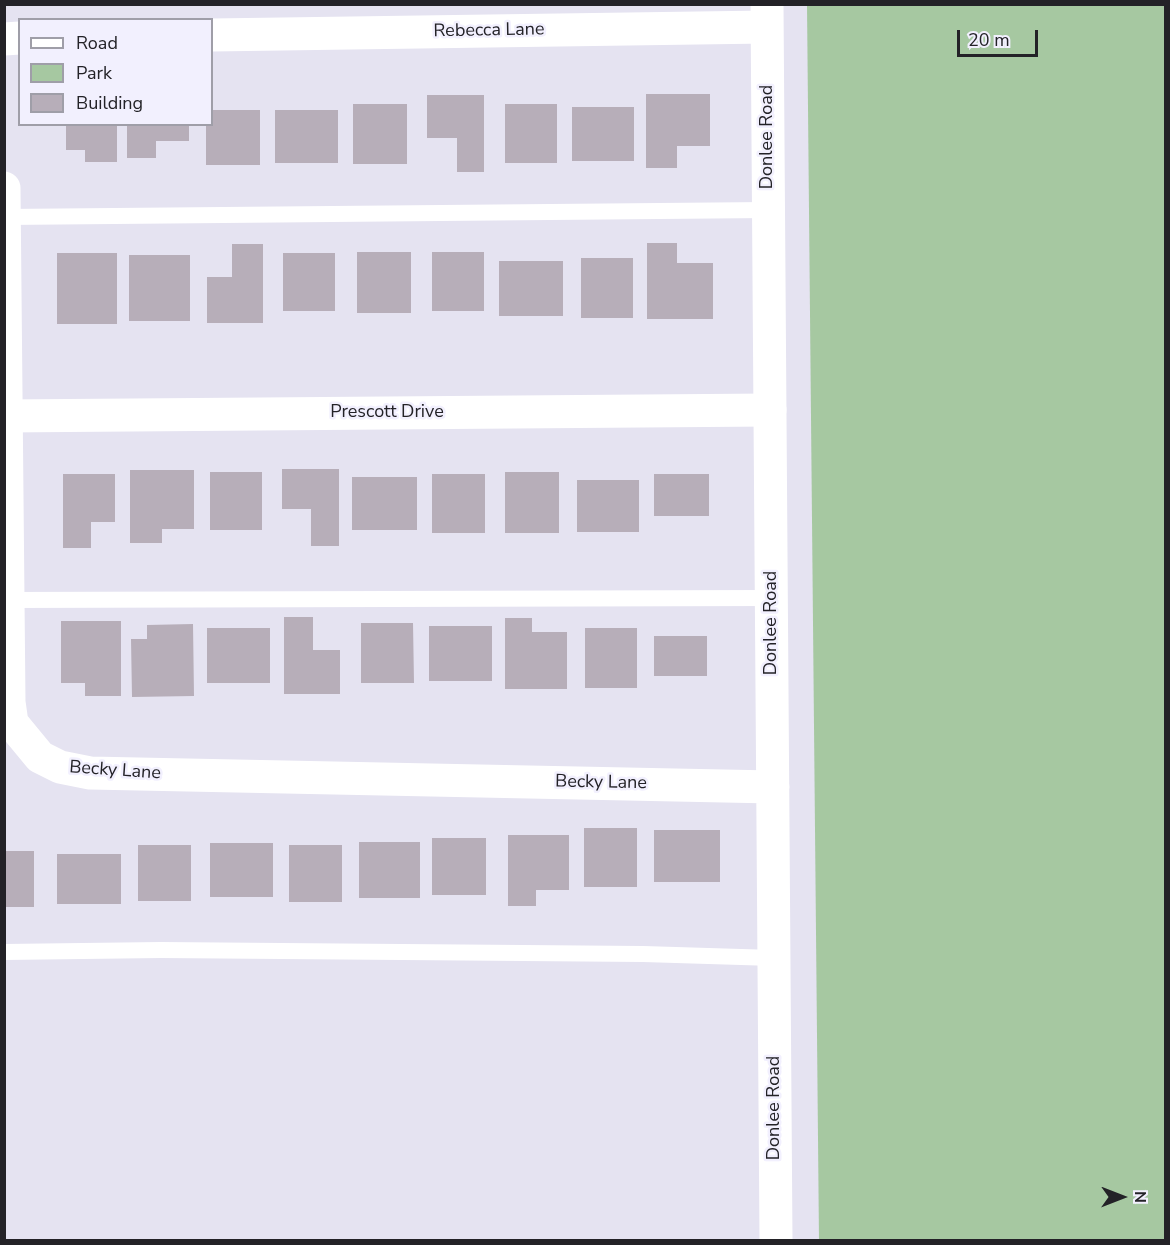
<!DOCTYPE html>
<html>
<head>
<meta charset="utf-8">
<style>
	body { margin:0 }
	#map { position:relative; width:1170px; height:1245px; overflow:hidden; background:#e5e3f1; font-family:"Nunito Sans",sans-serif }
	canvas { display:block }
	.frame { position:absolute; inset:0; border:6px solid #232227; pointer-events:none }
	.legend { position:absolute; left:18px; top:18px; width:195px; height:108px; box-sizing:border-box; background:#f2f0fe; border:2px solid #9f9ea8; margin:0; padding:8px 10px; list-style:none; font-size:18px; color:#232227 }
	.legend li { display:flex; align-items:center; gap:12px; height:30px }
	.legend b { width:30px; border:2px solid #9f9ea8 }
	.north { position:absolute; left:1092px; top:1167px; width:60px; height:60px; -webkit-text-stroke:4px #f2f0fe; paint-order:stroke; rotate:90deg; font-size:16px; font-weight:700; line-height:24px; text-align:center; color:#232227 }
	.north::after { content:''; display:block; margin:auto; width:21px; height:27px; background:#232227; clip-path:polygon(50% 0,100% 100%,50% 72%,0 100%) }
	.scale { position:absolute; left:957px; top:30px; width:81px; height:27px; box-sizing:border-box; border:3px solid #232227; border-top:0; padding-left:8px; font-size:18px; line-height:21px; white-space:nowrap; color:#232227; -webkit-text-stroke:4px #f2f0fe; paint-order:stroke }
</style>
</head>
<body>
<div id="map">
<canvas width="1170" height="1245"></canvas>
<div class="frame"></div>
<ul class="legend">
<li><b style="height:8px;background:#fff"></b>Road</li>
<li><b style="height:16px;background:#a6c8a1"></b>Park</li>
<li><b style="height:16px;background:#b7aeb9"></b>Building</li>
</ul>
<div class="north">N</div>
<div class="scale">20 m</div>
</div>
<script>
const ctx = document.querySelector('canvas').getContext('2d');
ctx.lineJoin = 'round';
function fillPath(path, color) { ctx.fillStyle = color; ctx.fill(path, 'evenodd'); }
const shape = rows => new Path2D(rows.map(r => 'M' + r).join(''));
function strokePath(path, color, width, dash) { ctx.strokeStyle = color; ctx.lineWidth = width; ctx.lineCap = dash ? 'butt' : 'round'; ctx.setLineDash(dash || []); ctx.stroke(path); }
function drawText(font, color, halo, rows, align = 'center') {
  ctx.font = font + ' "Nunito Sans",sans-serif'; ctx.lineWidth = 5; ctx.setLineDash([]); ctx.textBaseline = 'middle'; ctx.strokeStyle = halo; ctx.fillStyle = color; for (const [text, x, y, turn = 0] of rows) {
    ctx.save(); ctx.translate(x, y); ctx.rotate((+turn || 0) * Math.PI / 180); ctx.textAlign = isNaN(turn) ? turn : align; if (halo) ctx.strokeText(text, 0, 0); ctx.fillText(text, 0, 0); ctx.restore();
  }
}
const green = shape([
	[807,5,1165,5,1165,1240,819,1240]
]);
const building = shape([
	[646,94,710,94,710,146,677,146,677,168,646,168],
	[427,95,484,95,484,172,457,172,457,138,427,138],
	[353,104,407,104,407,164,353,164],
	[505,104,557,104,557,163,505,163],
	[572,107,634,107,634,161,572,161],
	[212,110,260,110,260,165,206,165,206,124,212,124],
	[275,110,338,110,338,163,275,163],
	[66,124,117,124,117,162,85,162,85,150,66,150],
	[127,124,189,124,189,141,156,141,156,158,127,158],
	[647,243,677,243,677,263,713,263,713,319,647,319],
	[232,244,263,244,263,323,207,323,207,277,232,277],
	[357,252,411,252,411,313,357,313],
	[432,252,484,252,484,311,432,311],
	[57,253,117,253,117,324,57,324],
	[283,253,335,253,335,311,283,311],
	[129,255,190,255,190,321,129,321],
	[581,258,633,258,633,318,581,318],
	[499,261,563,261,563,316,499,316],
	[282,469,339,469,339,546,311,546,311,509,282,509],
	[130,470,194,470,194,529,162,529,162,543,130,543],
	[210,472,262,472,262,530,210,530],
	[505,472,559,472,559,533,505,533],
	[63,474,115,474,115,522,91,522,91,548,63,548],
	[432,474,485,474,485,533,432,533],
	[654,474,709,474,709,516,654,516],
	[352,477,417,477,417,530,352,530],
	[577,480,639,480,639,532,577,532],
	[284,617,313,617,313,650,340,650,340,694,284,694],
	[505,618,532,618,532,632,567,632,567,689,505,689],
	[61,621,121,621,121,696,85,696,85,683,61,683],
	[361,623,413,623,414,683,361,683],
	[193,624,194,696,132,697,131,639,147,639,147,625],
	[429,626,492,626,492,681,429,681],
	[207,628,270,628,270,683,207,683],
	[585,628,637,628,637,688,585,688],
	[654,636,707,636,707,676,654,676],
	[584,828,637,828,637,887,584,887],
	[654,830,720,830,720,882,654,882],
	[508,835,569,835,569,890,536,890,536,906,508,906],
	[432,838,486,838,486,895,432,895],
	[359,842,420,842,420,898,359,898],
	[210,843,273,843,273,897,210,897],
	[138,845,191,845,191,901,138,901],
	[289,845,342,845,342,902,289,902],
	[4,851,34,851,34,907,4,907],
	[57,854,121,854,121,904,57,904]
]);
const service = shape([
	[5,217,768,210],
	[8,600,771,598],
	[4,952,161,950,643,954,774,958]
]);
const minor = shape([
	[767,4,776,1240],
	[212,35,767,27],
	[4,39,20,38],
	[4,188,9,702,12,723,40,757,60,767,90,773,773,787]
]);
const tertiary = shape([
	[4,416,770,410]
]);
const streetNames = [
	["Rebecca Lane",489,31,-1],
	["Donlee Road",768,137,-90],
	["Prescott Drive",387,413],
	["Donlee Road",772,623,-90],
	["Becky Lane",115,771,4],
	["Becky Lane",601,783,1],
	["Donlee Road",775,1108,-90]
];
fillPath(green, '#a6c8a1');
fillPath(building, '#b7aeb9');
strokePath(service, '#fff', 16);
strokePath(minor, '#fff', 33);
strokePath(tertiary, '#fff', 33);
drawText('18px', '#232227', '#f2f0fe', streetNames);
</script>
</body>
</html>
